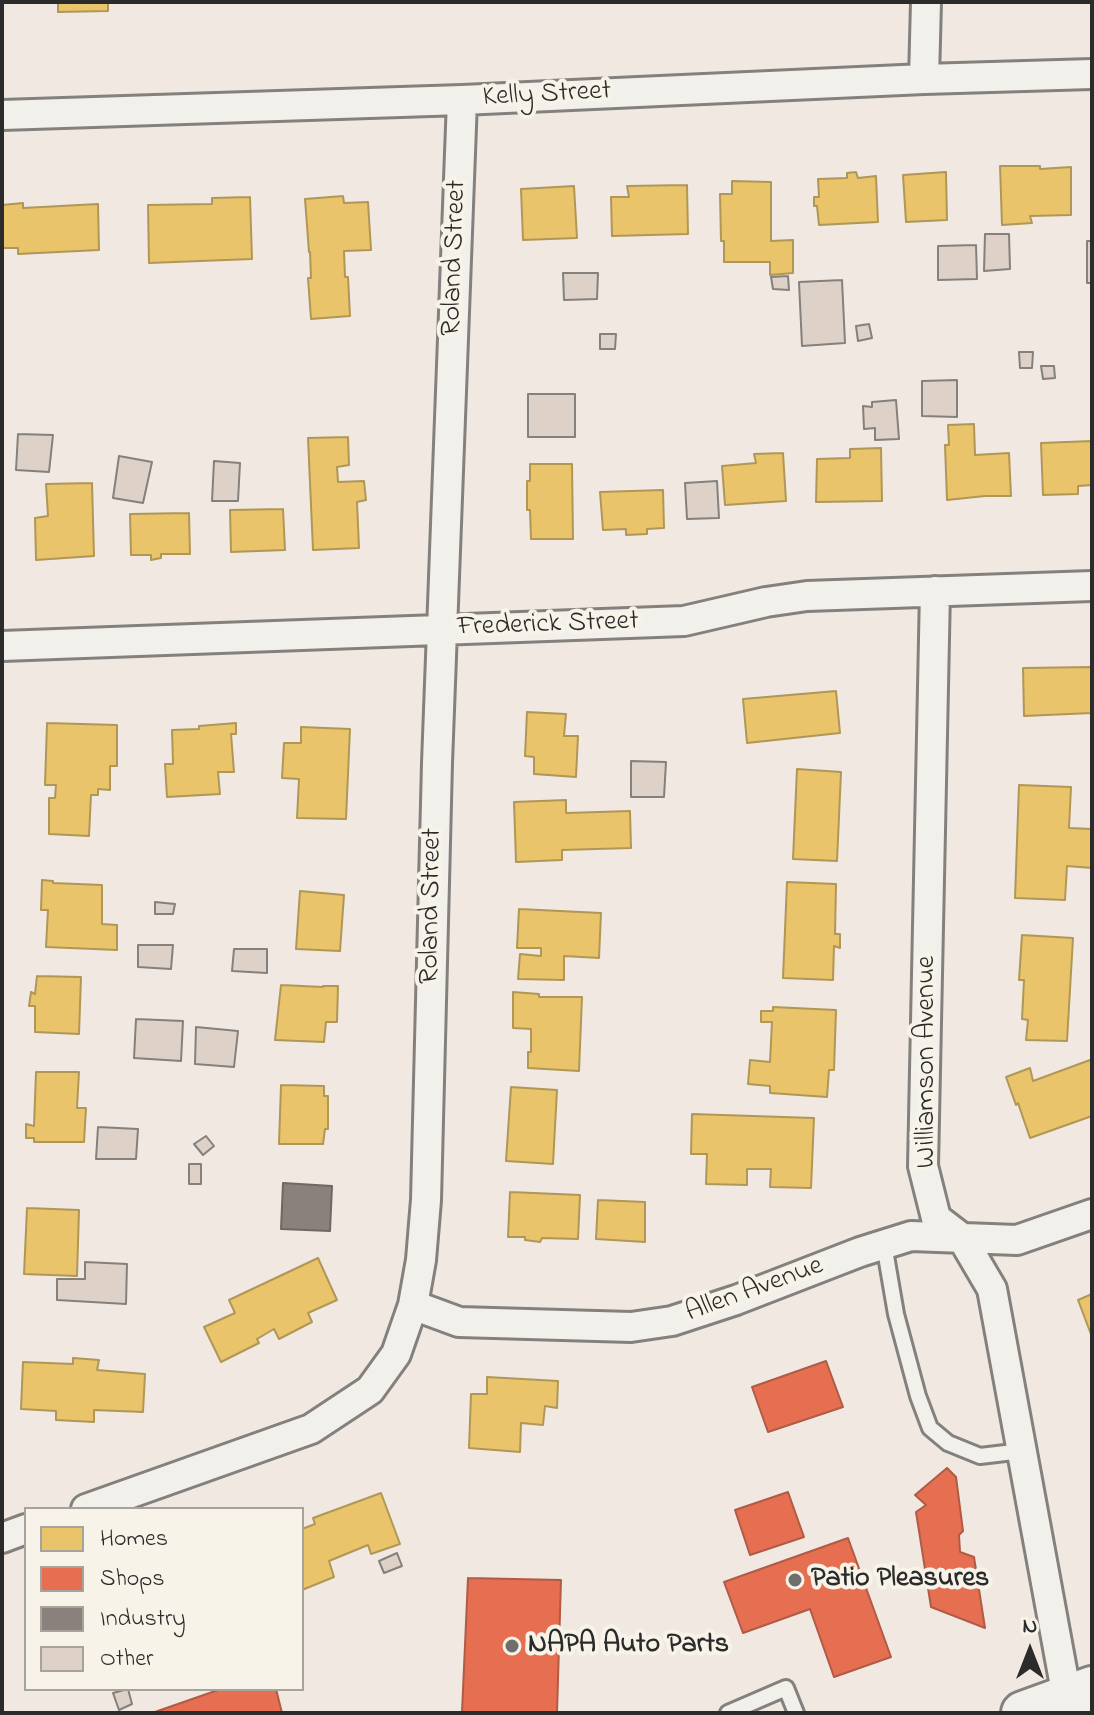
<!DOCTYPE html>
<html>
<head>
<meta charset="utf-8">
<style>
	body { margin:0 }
	#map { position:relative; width:1094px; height:1715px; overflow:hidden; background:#f1e9e1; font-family:"Indie Flower",sans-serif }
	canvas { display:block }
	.frame { position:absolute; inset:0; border:4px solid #2b2b2b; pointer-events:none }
	.legend { position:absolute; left:24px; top:1507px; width:280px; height:184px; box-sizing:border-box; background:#f7f3e8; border:2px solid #a5a39c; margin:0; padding:10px 14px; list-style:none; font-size:24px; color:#2b2b2b }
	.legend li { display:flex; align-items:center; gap:16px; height:40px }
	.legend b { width:40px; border:2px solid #a5a39c }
	.north { position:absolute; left:990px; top:1611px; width:80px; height:80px; -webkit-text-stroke:6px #f7f3e8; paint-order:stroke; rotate:0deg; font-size:22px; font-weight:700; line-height:32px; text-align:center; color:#2b2b2b }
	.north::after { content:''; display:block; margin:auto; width:28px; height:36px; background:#2b2b2b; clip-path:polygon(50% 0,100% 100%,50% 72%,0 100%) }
</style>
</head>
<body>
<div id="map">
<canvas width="1094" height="1715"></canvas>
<div class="frame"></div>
<ul class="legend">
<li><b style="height:22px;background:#e9c46a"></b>Homes</li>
<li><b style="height:22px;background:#e76f51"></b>Shops</li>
<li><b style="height:22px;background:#8a817c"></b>Industry</li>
<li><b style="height:22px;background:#ded1c8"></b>Other</li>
</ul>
<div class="north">N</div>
</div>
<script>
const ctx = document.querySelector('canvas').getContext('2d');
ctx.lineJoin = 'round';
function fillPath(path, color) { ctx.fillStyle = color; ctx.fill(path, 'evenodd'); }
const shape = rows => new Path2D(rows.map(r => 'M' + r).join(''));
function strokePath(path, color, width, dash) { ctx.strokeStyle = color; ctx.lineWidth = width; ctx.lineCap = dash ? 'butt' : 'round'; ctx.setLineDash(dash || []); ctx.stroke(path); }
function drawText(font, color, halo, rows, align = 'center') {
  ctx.font = font + ' "Indie Flower",sans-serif'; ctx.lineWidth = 8; ctx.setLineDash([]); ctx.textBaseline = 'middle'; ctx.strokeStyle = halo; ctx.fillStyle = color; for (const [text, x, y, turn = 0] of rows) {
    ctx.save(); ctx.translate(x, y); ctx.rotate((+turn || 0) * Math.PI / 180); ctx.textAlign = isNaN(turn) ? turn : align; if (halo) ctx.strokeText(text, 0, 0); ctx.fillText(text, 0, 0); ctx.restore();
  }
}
const homes = shape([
	[58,2,108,2,108,11,58,12,58,2],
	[1000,166,1040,166,1040,169,1071,167,1071,215,1030,216,1032,223,1002,225,1000,166],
	[856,172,858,178,876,176,878,222,819,225,817,206,814,206,814,197,819,197,818,179,847,178,847,173,856,172],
	[946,172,947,220,906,222,903,175,946,172],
	[732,181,771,182,771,241,793,240,793,273,770,275,770,262,724,262,724,241,721,241,720,194,732,194,732,181],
	[687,185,688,234,612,236,611,197,629,197,627,186,687,185],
	[574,186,577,238,523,240,521,189,574,186],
	[343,196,344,203,368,202,371,250,344,251,345,277,348,277,350,316,311,319,308,278,311,278,310,252,309,252,305,199,343,196],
	[250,197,252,259,149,263,148,205,212,204,212,198,250,197],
	[23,203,23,208,98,204,99,250,18,254,18,248,2,248,2,205,23,203],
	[974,424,975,455,1009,453,1011,496,985,496,947,500,945,445,949,445,948,425,974,424],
	[348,437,349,465,337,467,338,482,364,481,366,500,357,502,359,548,313,550,308,438,348,437],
	[1092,441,1092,485,1078,486,1078,494,1043,495,1041,443,1092,441],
	[881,448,882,501,816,502,817,459,850,458,850,449,881,448],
	[783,453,786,501,725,505,722,466,756,463,754,454,783,453],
	[530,464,572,464,573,539,531,539,530,510,527,510,527,481,530,481,530,464],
	[92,483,94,556,36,560,35,518,48,516,46,484,92,483],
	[663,490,664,528,647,529,647,534,626,535,626,529,603,530,600,492,663,490],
	[283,509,285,550,231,552,230,510,283,509],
	[189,513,190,554,161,554,161,558,151,560,151,555,131,555,130,514,189,513],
	[1092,667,1092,713,1024,716,1023,668,1092,667],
	[836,691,840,733,747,743,743,699,836,691],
	[527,712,566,714,564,736,578,736,576,777,534,774,534,757,525,756,527,712],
	[47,723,117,725,117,766,110,766,110,790,98,789,98,795,91,795,89,836,49,834,49,798,55,798,56,785,45,785,47,723],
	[236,723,236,734,231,734,234,772,218,772,220,794,167,797,165,764,173,764,172,730,199,729,199,726,236,723],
	[301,727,350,729,346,819,297,818,299,779,282,778,284,743,301,743,301,727],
	[797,769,841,772,837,861,793,859,797,769],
	[1019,785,1071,787,1069,828,1092,829,1092,868,1067,866,1065,900,1015,898,1019,785],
	[566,800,566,813,630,811,631,848,562,850,562,860,516,862,514,802,566,800],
	[42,880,53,881,53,883,102,885,102,924,117,925,117,950,46,947,48,910,41,910,42,880],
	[787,882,836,884,835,934,840,934,840,948,834,946,833,980,783,978,787,882],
	[300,891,344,895,340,951,296,949,300,891],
	[519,909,601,913,599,958,564,956,564,980,518,979,520,954,541,956,541,948,517,948,519,909],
	[1022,935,1073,938,1067,1041,1026,1040,1028,1020,1022,1019,1024,980,1019,980,1022,935],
	[37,976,81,977,79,1034,35,1032,35,1006,29,1006,31,992,35,994,37,976],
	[281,985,323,987,323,986,338,986,337,1022,326,1022,324,1042,275,1040,281,985],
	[513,992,539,994,539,997,582,997,579,1071,528,1068,528,1052,531,1052,531,1029,513,1028,513,992],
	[773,1007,836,1010,834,1070,829,1070,827,1097,770,1093,770,1086,748,1084,750,1060,770,1062,772,1022,761,1022,761,1011,773,1011,773,1007],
	[1090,1060,1092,1065,1092,1116,1030,1138,1018,1103,1016,1105,1006,1077,1030,1068,1033,1081,1090,1060],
	[36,1072,79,1072,77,1108,86,1108,84,1142,34,1142,34,1138,26,1138,26,1124,34,1126,36,1072],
	[281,1085,324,1086,324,1096,328,1096,328,1129,325,1129,323,1144,279,1144,281,1085],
	[511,1087,557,1090,553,1164,506,1161,511,1087],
	[692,1114,814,1118,811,1188,770,1187,771,1169,747,1169,747,1185,706,1184,707,1154,691,1154,692,1114],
	[510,1192,580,1195,578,1239,542,1238,540,1242,525,1240,525,1237,508,1237,510,1192],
	[598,1200,645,1202,645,1242,596,1239,598,1200],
	[27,1208,79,1210,77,1276,24,1274,27,1208],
	[318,1258,337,1300,308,1313,312,1322,279,1339,274,1329,257,1339,259,1343,221,1362,204,1327,235,1313,229,1300,318,1258],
	[1092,1294,1092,1337,1078,1300,1092,1294],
	[73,1358,99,1360,97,1370,145,1374,143,1412,94,1410,94,1422,56,1420,56,1411,21,1409,23,1362,73,1364,73,1358],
	[487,1377,558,1381,557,1408,545,1406,543,1425,521,1423,520,1452,469,1448,471,1394,487,1394,487,1377],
	[381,1493,400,1544,371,1554,368,1545,329,1561,334,1577,302,1590,302,1529,315,1524,313,1518,381,1493]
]);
const shops = shape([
	[826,1361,843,1407,768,1432,752,1387,826,1361],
	[947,1468,956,1477,963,1531,959,1535,960,1552,974,1557,985,1628,931,1607,916,1512,926,1505,915,1495,947,1468],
	[788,1492,804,1537,750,1555,735,1510,788,1492],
	[848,1538,891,1657,834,1677,810,1609,743,1633,724,1582,848,1538],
	[468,1578,561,1580,557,1713,462,1712,468,1578],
	[221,1689,276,1689,282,1713,152,1713,221,1689]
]);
const industry = shape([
	[283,1183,332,1186,330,1231,281,1229,283,1183]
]);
const building = shape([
	[985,234,1009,234,1010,269,984,271,985,234],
	[1087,241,1092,241,1092,283,1087,283,1087,241],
	[976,245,977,279,938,280,938,246,976,245],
	[563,273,598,273,597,299,564,300,563,273],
	[788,276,789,290,773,289,771,277,788,276],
	[842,280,845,343,802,346,799,282,842,280],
	[869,324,872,338,858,341,856,326,869,324],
	[600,334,616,334,615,349,600,349,600,334],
	[1019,352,1033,352,1032,368,1020,368,1019,352],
	[1041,366,1054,366,1055,378,1043,379,1041,366],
	[957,380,957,417,922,416,922,381,957,380],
	[528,394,575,394,575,437,528,437,528,394],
	[896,400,899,439,875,440,875,428,864,429,863,406,872,407,872,402,896,400],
	[18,434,53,435,49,472,16,470,18,434],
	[119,456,152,462,143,503,113,498,119,456],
	[214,461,240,463,238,501,212,501,214,461],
	[717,481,719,518,687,519,685,483,717,481],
	[631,761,666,762,664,797,631,797,631,761],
	[155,902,175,904,173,914,155,914,155,902],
	[138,945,173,945,171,969,138,967,138,945],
	[234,949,267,949,267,973,232,971,234,949],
	[136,1019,183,1021,181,1061,134,1058,136,1019],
	[196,1027,238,1031,234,1067,195,1064,196,1027],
	[98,1127,138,1129,136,1159,96,1159,98,1127],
	[206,1136,214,1146,203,1155,194,1144,206,1136],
	[189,1164,201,1164,201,1184,189,1184,189,1164],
	[85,1262,127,1264,126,1304,57,1300,57,1279,85,1279,85,1262],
	[397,1553,402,1566,384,1573,379,1561,397,1553],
	[128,1689,132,1704,119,1710,113,1693,128,1689]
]);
const lane = shape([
	[884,1244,896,1314,918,1396,930,1428,948,1443,980,1456,1022,1451],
	[728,1713,786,1688,796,1713]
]);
const street = shape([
	[924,79,926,2],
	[2,115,462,100,924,79,1092,74],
	[935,591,923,1166,936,1218,962,1238,992,1289,1067,1697],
	[2,646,684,621,766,602,807,596,1092,586],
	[413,1305,459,1322,631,1327,672,1321,736,1300,860,1252,911,1236,1017,1240,1092,1214],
	[86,1509,311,1429,370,1390,396,1354,413,1305,421,1260,426,1200,437,763,462,100],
	[2,1538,26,1529]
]);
const secondary = shape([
	[1023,1713,1092,1688]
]);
const markers = [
	[795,1580,8,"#706e6b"],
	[512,1646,8,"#706e6b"]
];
const streetNames = [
	["Kelly Street",547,96,-3],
	["Roland Street",456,258,-88],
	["Frederick Street",548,626,-2],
	["Roland Street",433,906,-89],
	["Williamson Avenue",928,1062,-90],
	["Allen Avenue",755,1291,-20]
];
const poiNames = [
	["Patio Pleasures",811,1580],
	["NAPA Auto Parts",528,1646]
];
fillPath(homes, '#e9c46a');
strokePath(homes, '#b09657', 2);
fillPath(shops, '#e76f51');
strokePath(shops, '#af5b46', 2);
fillPath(industry, '#8a817c');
strokePath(industry, '#6e6764', 2);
fillPath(building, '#ded1c8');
strokePath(building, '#84807d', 2);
strokePath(lane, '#84807d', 20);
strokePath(street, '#84807d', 34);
strokePath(secondary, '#84807d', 48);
strokePath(lane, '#f2f0eb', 14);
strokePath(street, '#f2f0eb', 28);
strokePath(secondary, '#f2f0eb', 42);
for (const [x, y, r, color] of markers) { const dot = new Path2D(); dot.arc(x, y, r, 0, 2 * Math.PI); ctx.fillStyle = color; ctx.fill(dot); strokePath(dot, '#f7f3e8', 3); }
drawText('28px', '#2b2b2b', '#f7f3e8', streetNames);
drawText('bold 28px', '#2b2b2b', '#f7f3e8', poiNames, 'left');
</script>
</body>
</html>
